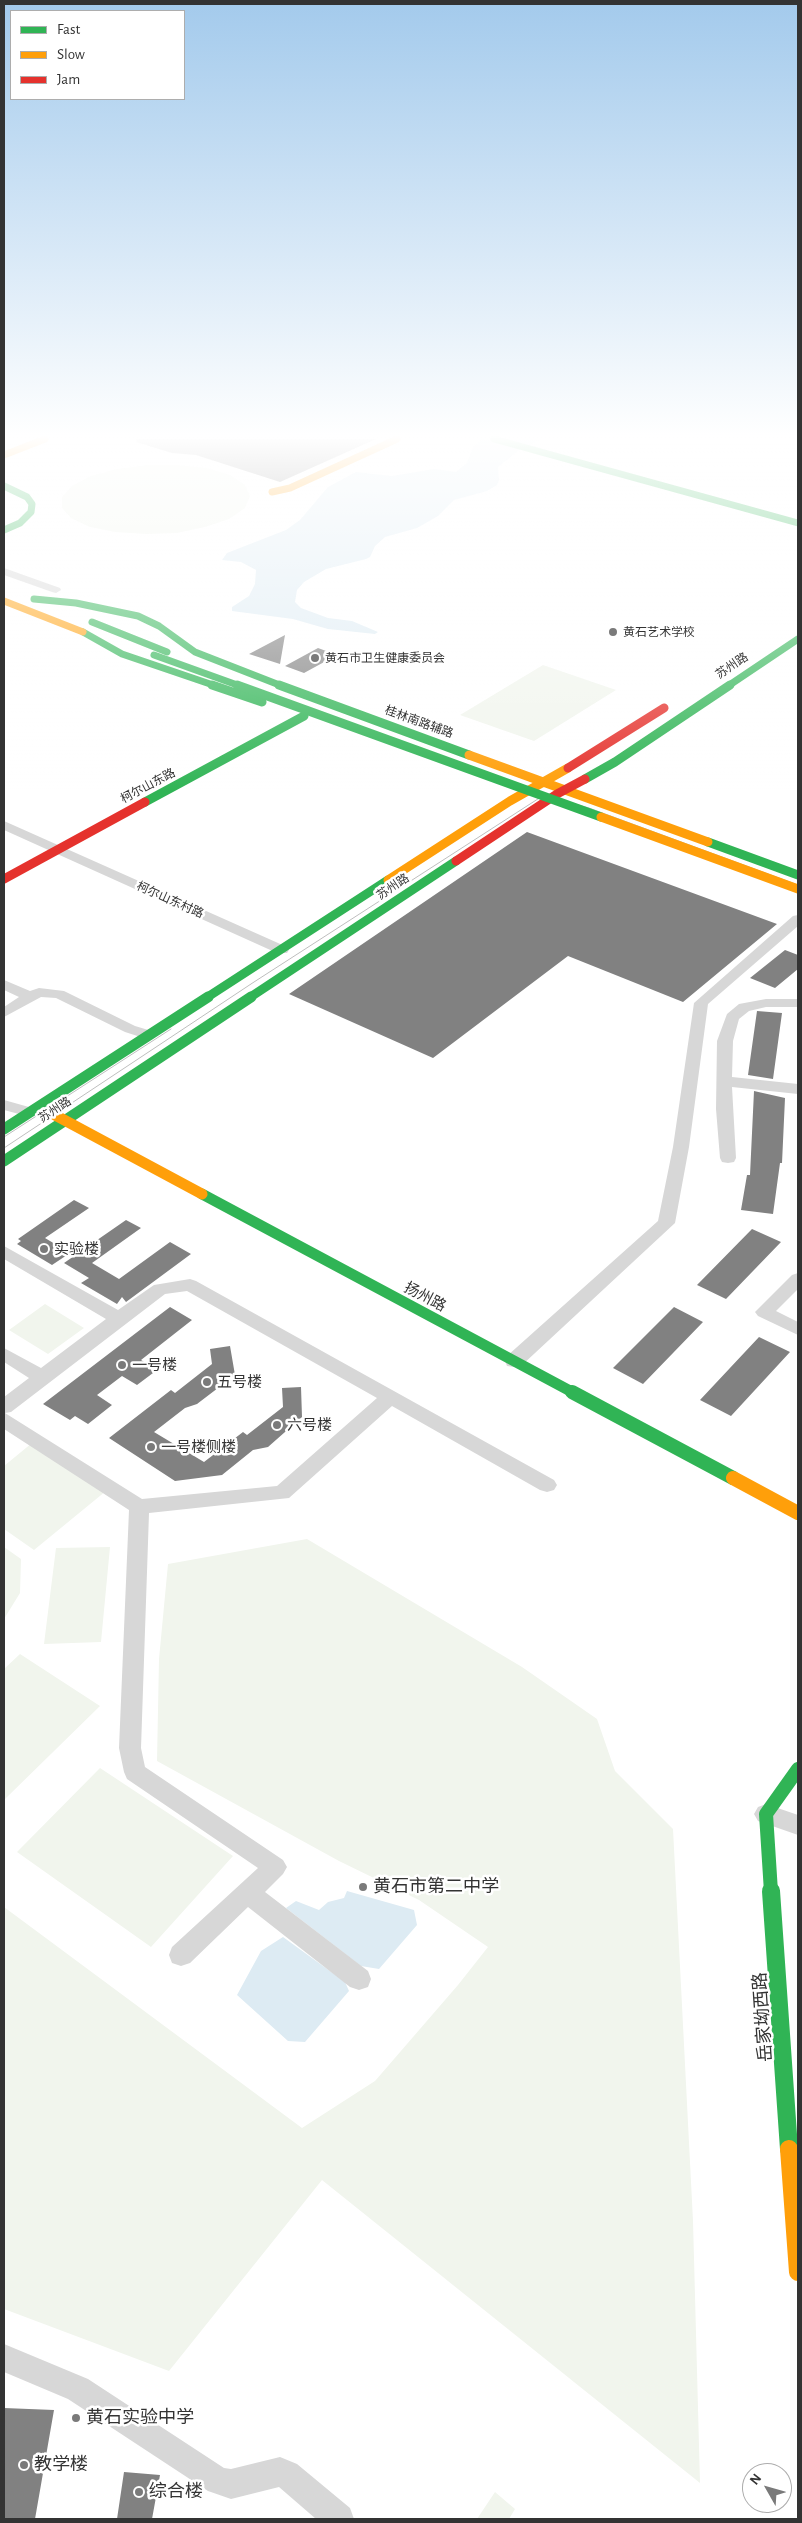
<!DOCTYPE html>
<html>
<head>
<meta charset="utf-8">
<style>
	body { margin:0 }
	#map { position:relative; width:802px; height:2523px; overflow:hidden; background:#fff; font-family:"Alegreya Sans",sans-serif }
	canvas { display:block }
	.frame { position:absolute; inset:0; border:5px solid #333; pointer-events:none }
	.legend { position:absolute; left:10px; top:10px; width:175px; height:90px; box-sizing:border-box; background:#fff; border:1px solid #adadad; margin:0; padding:6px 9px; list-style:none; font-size:15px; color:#333 }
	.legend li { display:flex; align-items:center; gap:10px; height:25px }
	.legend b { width:25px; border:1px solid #adadad }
	.north { position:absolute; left:742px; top:2463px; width:50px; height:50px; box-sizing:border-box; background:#fff; border:1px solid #adadad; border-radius:50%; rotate:308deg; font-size:14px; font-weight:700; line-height:20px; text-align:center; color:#333 }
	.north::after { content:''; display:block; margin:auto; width:18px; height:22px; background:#7a7a7a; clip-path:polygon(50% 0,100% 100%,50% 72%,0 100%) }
</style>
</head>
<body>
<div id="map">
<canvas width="802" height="2523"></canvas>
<div class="frame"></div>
<ul class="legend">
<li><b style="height:6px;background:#30b455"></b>Fast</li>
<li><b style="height:6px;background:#ff9f0a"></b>Slow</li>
<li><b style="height:6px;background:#e5322d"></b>Jam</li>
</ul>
<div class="north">N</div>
</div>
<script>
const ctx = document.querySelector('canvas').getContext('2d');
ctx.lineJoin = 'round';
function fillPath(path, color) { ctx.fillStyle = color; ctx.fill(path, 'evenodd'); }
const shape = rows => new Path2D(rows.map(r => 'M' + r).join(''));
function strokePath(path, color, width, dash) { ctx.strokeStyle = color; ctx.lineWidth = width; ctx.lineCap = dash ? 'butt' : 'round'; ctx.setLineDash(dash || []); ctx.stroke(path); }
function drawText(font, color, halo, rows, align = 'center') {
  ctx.font = font + ' "Alegreya Sans","Noto Sans SC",sans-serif'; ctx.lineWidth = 5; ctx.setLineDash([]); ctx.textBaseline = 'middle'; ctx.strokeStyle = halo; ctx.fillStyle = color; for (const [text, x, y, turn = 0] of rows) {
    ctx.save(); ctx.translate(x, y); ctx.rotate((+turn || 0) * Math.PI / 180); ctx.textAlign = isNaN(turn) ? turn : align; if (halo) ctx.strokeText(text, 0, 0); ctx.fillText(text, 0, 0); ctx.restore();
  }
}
const green = shape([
	[147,465,178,465,207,468,230,475,245,485,250,496,245,508,229,519,205,527,177,533,146,534,115,532,90,527,71,518,62,508,62,497,72,486,91,476,117,469],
	[543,665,616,690,534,741,460,715],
	[45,1304,84,1328,48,1354,9,1330],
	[32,1443,106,1491,34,1550,4,1529,4,1466],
	[307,1539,522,1667,597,1719,615,1771,673,1829,693,2221,700,2483,322,2180,169,2371,4,2309,4,1907,302,2128,375,2081,458,1985,488,1947,419,1900,339,1861,157,1761,159,1659,168,1564],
	[4,1547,21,1559,20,1593,4,1619],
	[110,1547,101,1642,44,1644,56,1548],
	[20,1654,100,1706,4,1800,4,1669],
	[100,1768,233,1856,151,1947,17,1852],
	[495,2492,515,2509,509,2519,477,2519]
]);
const water = shape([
	[482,439,541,439,518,451,498,467,499,480,497,485,487,491,454,500,438,516,417,528,385,537,375,546,370,557,366,559,326,569,304,582,297,590,295,602,301,608,328,618,352,621,378,632,375,634,328,629,293,619,232,611,232,607,249,596,255,584,256,570,241,562,222,560,227,553,286,530,300,520,328,487,356,472,392,476,434,469,456,472,467,463,473,447],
	[347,1891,414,1910,417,1925,379,1969,361,1966,286,1908,296,1901,319,1910,328,1902,344,1898],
	[283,1937,345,1982,349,1991,305,2042,288,2041,237,1995,261,1951]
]);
const building = shape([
	[137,439,376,439,280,482,196,455,172,453,136,442],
	[285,635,280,664,249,654],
	[318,648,337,655,304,673,285,666],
	[527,832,777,924,683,1002,568,956,433,1058,289,994],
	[785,950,798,955,798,969,775,988,750,978],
	[757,1011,782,1013,773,1079,748,1075],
	[754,1091,785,1098,782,1163,780,1163,773,1214,741,1210,747,1175,750,1175],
	[74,1200,89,1208,45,1238,70,1253,52,1265,17,1244,21,1241,18,1239],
	[126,1220,141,1228,92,1263,119,1279,170,1242,191,1254,126,1302,122,1297,117,1304,81,1283,89,1278,64,1263],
	[752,1229,781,1242,726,1299,697,1285],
	[170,1307,192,1320,141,1360,157,1370,137,1385,122,1376,97,1395,112,1405,88,1424,75,1416,70,1420,43,1404],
	[674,1307,703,1322,643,1384,613,1368],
	[759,1337,790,1352,731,1416,700,1400],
	[230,1346,235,1375,197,1404,185,1408,154,1432,204,1462,243,1432,247,1435,283,1407,282,1388,301,1387,302,1417,268,1447,253,1450,222,1475,175,1481,109,1438,171,1390,175,1393,212,1364,210,1349],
	[4,2408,54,2410,35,2519,4,2519],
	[124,2472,160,2475,152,2519,117,2519]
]);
const street = shape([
	[4,568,60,588,61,590,56,593,52,592,4,575,4,568],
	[4,821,287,947,289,950,287,953,277,953,4,830,4,821],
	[798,915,798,926,708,1004,689,1147,675,1223,521,1366,514,1367,507,1366,505,1361,507,1356,658,1221,673,1147,694,1003,793,916,798,915],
	[4,980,30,991,39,988,64,991,135,1026,155,1032,158,1035,150,1040,125,1032,56,998,41,997,4,1017,4,1007,19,997,4,990,4,980],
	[766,999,798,999,798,1007,766,1007,749,1011,739,1019,733,1041,732,1077,798,1084,798,1094,732,1087,736,1158,734,1162,728,1163,722,1162,720,1158,716,1109,717,1041,727,1014,739,1004,766,999],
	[4,1100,36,1109,38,1112,30,1117,4,1110,4,1100],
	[4,1246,118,1310,154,1285,190,1279,196,1281,554,1480,557,1485,554,1490,547,1492,540,1490,392,1406,289,1498,149,1513,141,1748,145,1767,283,1860,287,1867,283,1874,265,1892,368,1971,371,1979,368,1987,359,1990,350,1987,248,1907,190,1963,181,1966,172,1963,169,1955,172,1947,258,1868,127,1779,124,1772,119,1748,129,1510,4,1429,4,1397,29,1378,4,1362,4,1348,41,1368,106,1319,4,1259,4,1246],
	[187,1291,377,1398,277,1486,142,1499,5,1413,11,1412,165,1294,187,1291],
	[798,1273,798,1289,776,1311,798,1322,798,1335,758,1316,755,1312,792,1275,798,1273],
	[766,1804,798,1815,798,1835,758,1821,754,1814,758,1807,766,1804],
	[4,2344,88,2379,224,2468,231,2469,280,2457,297,2464,350,2508,354,2519,316,2519,279,2487,231,2499,208,2491,68,2399,4,2372,4,2344]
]);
const fastFar4 = shape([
	[494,439,798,523],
	[4,486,27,497,32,504,31,512,20,523,4,530],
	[34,599,76,603,138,616,159,626,195,652,282,686],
	[92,622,167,652],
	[83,632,122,654,216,686],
	[728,686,798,639]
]);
const fastFar3 = shape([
	[212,685,262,702],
	[279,685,469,755],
	[585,779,615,762,730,685],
	[145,802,304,716],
	[708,842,798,875],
	[206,998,388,880],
	[249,998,456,861]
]);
const fastFar2 = shape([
	[4,1129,208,997],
	[4,1161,251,997],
	[202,1194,574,1393]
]);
const fastFar1 = shape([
	[572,1392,733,1478],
	[771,1892,766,1814,798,1769]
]);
const fast = shape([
	[771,1891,789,2149]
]);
const slowFar4 = shape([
	[4,455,45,439],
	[272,492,290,488,397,439],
	[4,601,83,632]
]);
const slowFar3 = shape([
	[469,755,708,842],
	[388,880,510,801,568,768]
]);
const slowFar2 = shape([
	[53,1114,202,1194]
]);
const slowFar1 = shape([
	[733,1478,798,1513]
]);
const slow = shape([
	[789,2149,798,2272]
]);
const jam = shape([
	[568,768,664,708],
	[456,861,557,794,585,779],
	[4,879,145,802]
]);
const tram = shape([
	[4,1137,171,1029],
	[4,1148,254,982,544,795,589,808,798,885]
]);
const fastBridgeFar1 = shape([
	[154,655,240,686]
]);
const fastBridge = shape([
	[237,685,601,817]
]);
const slowBridge = shape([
	[601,817,798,889]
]);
const markers = [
	[613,632,5,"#7a7a7a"],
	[315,658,5,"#7a7a7a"],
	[44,1249,5,"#7a7a7a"],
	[122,1365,5,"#7a7a7a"],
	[207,1382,5,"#7a7a7a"],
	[277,1425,5,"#7a7a7a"],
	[151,1447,5,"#7a7a7a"],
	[363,1887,5,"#7a7a7a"],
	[76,2418,5,"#7a7a7a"],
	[24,2465,5,"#7a7a7a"],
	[139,2492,5,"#7a7a7a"]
];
const farPoinames = [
	["黄石艺术学校",623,632],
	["黄石市卫生健康委员会",325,658]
];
const farStreetnames = [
	["苏州路",732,666,-34],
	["桂林南路辅路",419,722,20],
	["柯尔山东路",148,786,-28],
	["苏州路",393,887,-34],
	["柯尔山东村路",170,900,24],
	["苏州路",55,1110,-33]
];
const poiNames = [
	["实验楼",54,1249],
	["一号楼",132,1365],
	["五号楼",217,1382],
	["六号楼",287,1425],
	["一号楼侧楼",161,1447]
];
const streetNames = [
	["扬州路",425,1297,28]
];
const nearPoinames = [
	["黄石市第二中学",373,1887],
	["黄石实验中学",86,2418],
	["教学楼",34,2465],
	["综合楼",149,2492]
];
const nearStreetnames = [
	["岳家坳西路",763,2017,-94]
];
fillPath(green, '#f1f5ed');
fillPath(water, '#ddebf3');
fillPath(building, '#818181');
fillPath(street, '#d7d7d7');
strokePath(fastFar4, '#30b455', 7);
strokePath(fastFar3, '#30b455', 9);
strokePath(fastFar2, '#30b455', 11);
strokePath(fastFar1, '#30b455', 14);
strokePath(fast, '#30b455', 18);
strokePath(slowFar4, '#ff9f0a', 7);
strokePath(slowFar3, '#ff9f0a', 9);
strokePath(slowFar2, '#ff9f0a', 11);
strokePath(slowFar1, '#ff9f0a', 14);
strokePath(slow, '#ff9f0a', 18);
strokePath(jam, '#e5322d', 9);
strokePath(tram, '#bebebe', 1);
strokePath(fastBridgeFar1, '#30b455', 7);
strokePath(fastBridge, '#30b455', 9);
strokePath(slowBridge, '#ff9f0a', 9);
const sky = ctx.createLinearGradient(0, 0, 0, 792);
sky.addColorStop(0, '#a3caec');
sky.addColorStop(0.55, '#fff');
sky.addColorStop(1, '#ffffff00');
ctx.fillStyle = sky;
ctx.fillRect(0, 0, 802, 792);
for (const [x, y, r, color] of markers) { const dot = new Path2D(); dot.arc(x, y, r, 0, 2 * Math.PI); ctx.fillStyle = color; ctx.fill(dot); strokePath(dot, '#fff', 2); }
drawText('12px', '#333', '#fff', farPoinames, 'left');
drawText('12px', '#333', '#fff', farStreetnames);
drawText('15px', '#333', '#fff', poiNames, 'left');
drawText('15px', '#333', '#fff', streetNames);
drawText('18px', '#333', '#fff', nearPoinames, 'left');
drawText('18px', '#333', '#fff', nearStreetnames);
</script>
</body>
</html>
